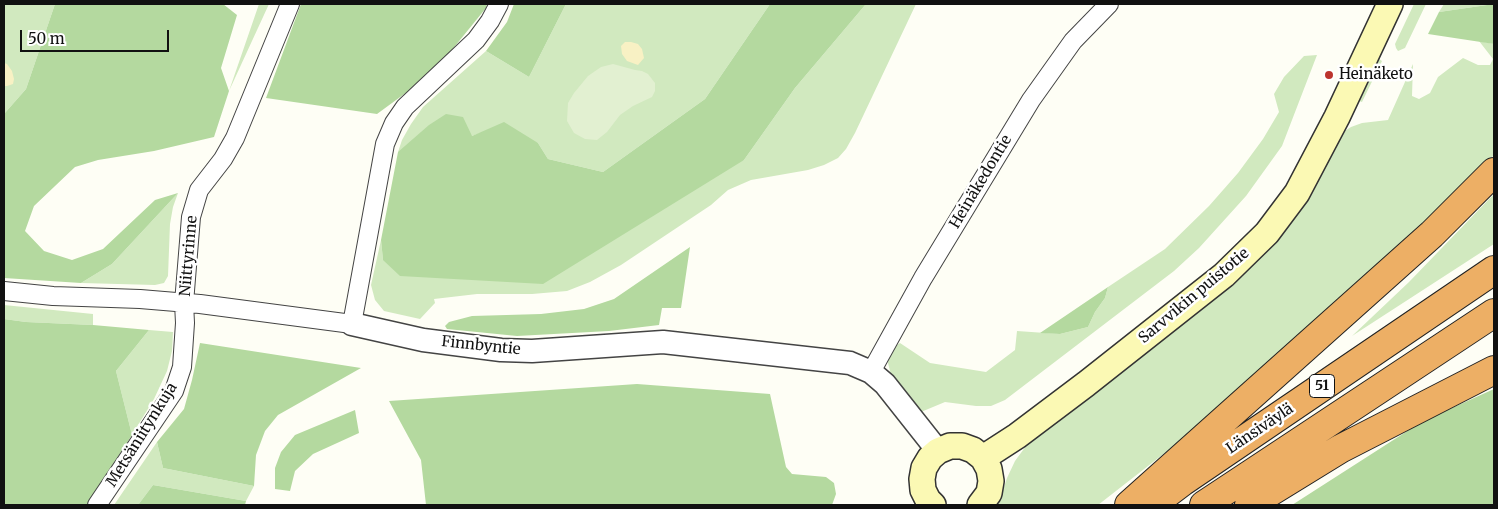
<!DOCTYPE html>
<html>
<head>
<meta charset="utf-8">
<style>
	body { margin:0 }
	#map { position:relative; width:1498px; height:509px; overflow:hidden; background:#fefef5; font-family:Merriweather,serif }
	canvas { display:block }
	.frame { position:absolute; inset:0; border:5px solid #111; pointer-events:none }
	.scale { position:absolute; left:20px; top:30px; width:149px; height:22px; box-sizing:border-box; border:2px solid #111; border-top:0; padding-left:6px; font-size:15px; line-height:18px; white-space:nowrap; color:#111; -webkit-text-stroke:4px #fff; paint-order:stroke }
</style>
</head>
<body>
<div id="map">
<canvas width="1498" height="509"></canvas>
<div class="frame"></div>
<div class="scale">50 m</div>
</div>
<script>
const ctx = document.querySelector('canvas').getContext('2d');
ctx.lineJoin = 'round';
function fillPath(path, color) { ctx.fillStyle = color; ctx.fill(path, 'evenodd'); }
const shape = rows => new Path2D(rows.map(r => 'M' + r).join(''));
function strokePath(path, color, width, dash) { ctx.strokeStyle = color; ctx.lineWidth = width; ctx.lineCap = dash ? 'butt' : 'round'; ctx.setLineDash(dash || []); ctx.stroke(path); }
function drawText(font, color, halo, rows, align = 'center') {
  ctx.font = font + ' Merriweather,serif'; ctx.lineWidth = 5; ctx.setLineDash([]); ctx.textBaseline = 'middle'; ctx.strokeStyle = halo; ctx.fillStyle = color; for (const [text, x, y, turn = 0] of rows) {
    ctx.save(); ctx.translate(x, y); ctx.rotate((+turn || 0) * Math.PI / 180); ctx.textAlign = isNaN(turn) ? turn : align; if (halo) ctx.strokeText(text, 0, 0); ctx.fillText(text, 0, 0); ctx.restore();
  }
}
const green = shape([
	[4,4,55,4,26,89,4,114],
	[259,4,269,4,229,91],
	[566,4,770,4,705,99,603,172,548,159,538,143,483,132,472,136,398,152,402,140,411,124,423,107,486,51,529,77],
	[866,4,916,4,855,133,846,149,838,158,824,165,808,170,751,180,728,190,711,205,621,265,590,282,567,291,532,294,477,294,434,299,435,303,420,319,384,311,375,300,371,285,381,240,383,260,744,160,795,88],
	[1414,4,1426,4,1405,48,1398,51,1396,48,1395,44],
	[1444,4,1494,4,1439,12],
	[1479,41,1494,44,1494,155,1395,256,1198,427,1098,505,998,505,1007,478,1015,461,1026,446,1042,432,1202,310,1243,273,1343,132,1351,127,1362,123,1388,120,1413,64,1412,96,1419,99,1430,93,1438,77,1463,58,1478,65,1490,65,1493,59],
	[1317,55,1282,146,1246,196,1199,248,1174,271,1005,400,991,406,976,406,945,402,921,412,891,375,887,359,892,348,900,343,930,363,986,372,1015,350,1017,331,1060,334,1088,327,1095,312,1105,298,1108,287,1165,249,1209,206,1238,173,1263,139,1279,112,1274,94,1284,77,1304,56],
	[1379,59,1382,61,1362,102,1359,101],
	[178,193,173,207,170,224,168,276,164,283,155,285,81,283,112,264],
	[1494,194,1494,244,1352,336,1409,282],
	[4,305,93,314,93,325,26,322,4,319],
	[149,330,173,332,172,351,167,371,154,399,132,435,116,371],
	[157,442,163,468,254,486,246,501,153,485,138,505,114,505]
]);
const forest = shape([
	[55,4,223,4,237,15,221,68,229,91,214,137,154,151,98,160,75,167,34,206,25,231,44,251,72,260,103,249,155,200,178,193,112,264,81,283,4,278,4,114,26,89],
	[301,4,487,4,486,8,451,51,407,92,377,114,266,98],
	[514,4,566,4,529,77,486,51,507,22],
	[770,4,866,4,795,88,744,160,543,284,400,276,383,260,381,240,398,152,429,125,446,114,463,117,472,136,504,122,538,143,548,159,603,172,705,99],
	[1494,4,1494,44,1428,34,1439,12],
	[690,247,681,308,662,308,659,325,609,331,517,336,447,329,445,326,449,322,472,316,541,314,584,309,614,299],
	[1108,287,1105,298,1095,312,1088,327,1060,334,1040,333],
	[4,319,26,322,93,325,149,330,116,371,132,435,87,505,4,505],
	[200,343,361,368,278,415,265,431,256,455,254,486,163,468,157,442,184,409,192,380],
	[637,384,770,394,786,467,792,474,826,477,834,483,836,494,832,505,426,505,421,460,389,401],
	[1494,389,1494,505,1292,505,1423,421],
	[355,410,359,433,313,454,295,471,290,491,275,489,275,468,281,452,295,435],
	[153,485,246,501,245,505,138,505]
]);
const sand = shape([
	[625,42,631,42,638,44,642,49,644,58,638,65,627,61,622,54,621,46],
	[4,63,7,64,12,71,14,79,13,84,7,86,4,86]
]);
const pitch = shape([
	[613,64,635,70,642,71,648,74,655,83,655,91,652,97,633,106,620,115,607,132,597,140,585,139,574,133,567,121,568,103,574,93,588,76,601,67]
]);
const minor = shape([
	[4,291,53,296,140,299,200,304,352,324,385,144,394,123,405,107,476,40,490,21,499,4],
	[871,372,923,278,1031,100,1073,41,1109,4],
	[97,505,174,391,182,367,185,323,184,303,191,217,199,190,223,159,235,138,290,4]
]);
const tertiary = shape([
	[352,324,423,340,501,350,532,351,663,342,850,363,871,372,885,384,938,451]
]);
const secondary = shape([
	[983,458,1017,436,1086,384,1224,275,1267,233,1297,193,1337,117,1390,4],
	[933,505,928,500,923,490,922,479,924,468,930,458,938,451,950,446,962,446,973,450,983,458,989,469,991,481,989,493,980,505]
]);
const motorway = shape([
	[1157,501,1182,482,1494,270],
	[1129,505,1432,234,1494,172],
	[1204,505,1494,313],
	[1249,505,1340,449,1494,370]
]);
const markers = [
	[1329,75,5,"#bc342e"]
];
const shields = [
	[1322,386,25]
];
const shieldNames = [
	["51",1322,386]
];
const poiNames = [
	["Heinäketo",1339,75]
];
const streetNames = [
	["Heinäkedontie",981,182,-59],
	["Niittyrinne",189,256,-85],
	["Sarvvikin puistotie",1194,296,-40],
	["Finnbyntie",481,346,6],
	["Länsiväylä",1260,429,-34],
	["Metsäniitynkuja",142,435,-58]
];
fillPath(green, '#d1e9bf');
fillPath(forest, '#b4d99f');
fillPath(sand, '#f8f1c4');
fillPath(pitch, '#e2f0d1');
strokePath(minor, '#444', 20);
strokePath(tertiary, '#444', 25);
strokePath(secondary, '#333', 28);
strokePath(motorway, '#222', 30);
strokePath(minor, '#fff', 18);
strokePath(tertiary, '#fff', 22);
strokePath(secondary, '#fbf9b4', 25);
strokePath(motorway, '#edaf65', 28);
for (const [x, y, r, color] of markers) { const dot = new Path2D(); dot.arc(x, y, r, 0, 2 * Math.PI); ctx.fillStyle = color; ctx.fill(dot); strokePath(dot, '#fff', 2); }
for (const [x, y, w] of shields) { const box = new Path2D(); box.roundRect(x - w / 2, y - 11.5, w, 23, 4); ctx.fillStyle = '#fff'; ctx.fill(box); strokePath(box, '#111', 1); }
drawText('bold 14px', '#111', null, shieldNames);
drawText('15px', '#111', '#fff', poiNames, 'left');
drawText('15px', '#111', '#fff', streetNames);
</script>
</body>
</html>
